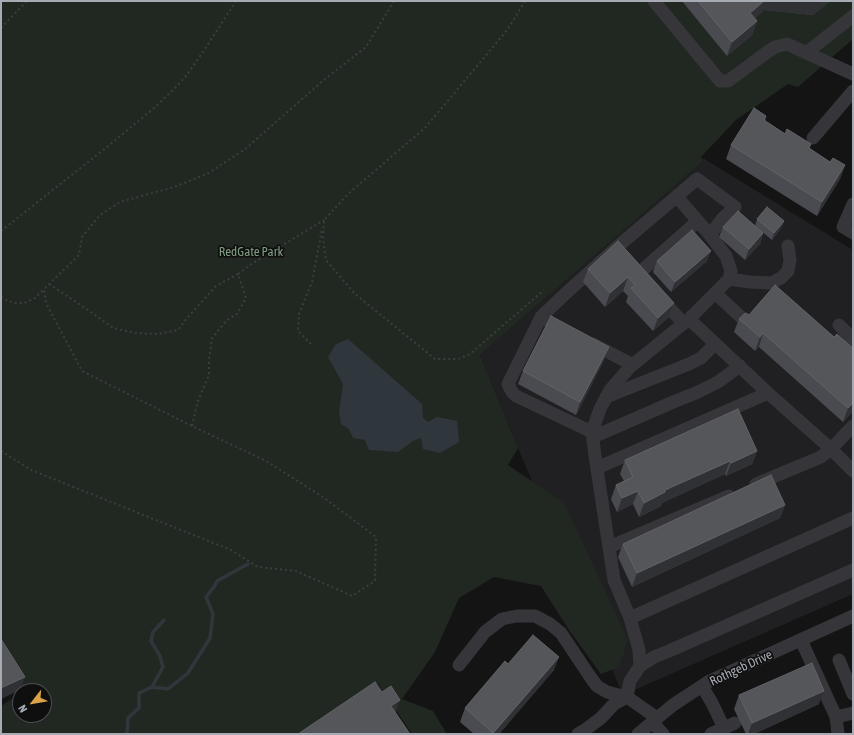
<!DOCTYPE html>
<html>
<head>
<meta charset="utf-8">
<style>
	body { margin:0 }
	#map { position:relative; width:854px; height:735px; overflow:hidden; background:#141415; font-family:"Asap Condensed",sans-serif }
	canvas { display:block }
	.frame { position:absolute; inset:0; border:2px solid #a7acb4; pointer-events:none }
	.north { position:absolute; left:12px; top:683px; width:40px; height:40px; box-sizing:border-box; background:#0f0f10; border:1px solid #4c4e52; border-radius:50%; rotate:239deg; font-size:11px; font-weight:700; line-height:16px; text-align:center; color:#a7acb4 }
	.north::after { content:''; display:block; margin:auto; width:14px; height:18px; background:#dba347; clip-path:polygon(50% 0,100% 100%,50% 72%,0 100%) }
</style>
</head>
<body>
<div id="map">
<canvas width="854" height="735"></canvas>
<div class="frame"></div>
<div class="north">N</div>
</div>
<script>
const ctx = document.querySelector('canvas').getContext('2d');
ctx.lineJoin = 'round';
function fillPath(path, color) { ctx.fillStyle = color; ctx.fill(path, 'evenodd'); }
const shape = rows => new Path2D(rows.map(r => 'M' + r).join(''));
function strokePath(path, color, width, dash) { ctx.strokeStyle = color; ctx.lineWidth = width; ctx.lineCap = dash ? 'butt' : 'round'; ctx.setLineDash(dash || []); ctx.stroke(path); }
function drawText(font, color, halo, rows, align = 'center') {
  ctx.font = font + ' "Asap Condensed",sans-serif'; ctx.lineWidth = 3.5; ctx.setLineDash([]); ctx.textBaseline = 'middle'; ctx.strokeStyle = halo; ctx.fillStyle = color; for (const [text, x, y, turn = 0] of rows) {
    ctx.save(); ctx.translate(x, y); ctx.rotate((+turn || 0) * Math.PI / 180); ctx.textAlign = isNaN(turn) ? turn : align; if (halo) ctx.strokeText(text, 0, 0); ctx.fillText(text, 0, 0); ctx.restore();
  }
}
const built = shape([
	[701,157,853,250,853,594,623,695,518,448,480,355,702,162]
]);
const green = shape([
	[1,1,853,1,853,39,798,87,788,84,736,120,701,157,702,162,480,355,518,448,508,465,564,503,628,640,619,667,601,674,569,630,541,586,494,577,459,598,435,652,402,699,433,711,447,734,412,734,378,684,302,734,1,734,1,706,20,694,20,715,44,715,44,691,25,691,1,649]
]);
const water = shape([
	[348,339,422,404,423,418,428,422,437,417,457,421,459,442,440,453,423,449,421,438,413,441,398,452,369,450,365,440,353,438,349,429,341,424,339,412,343,384,328,357,336,344]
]);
const stream = shape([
	[152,687,163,667,160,656,151,641,153,632,164,620],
	[127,734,128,718,139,708,139,693,152,687,168,689,188,673,210,638,213,614,206,597,214,587,217,581,248,564]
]);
const path = shape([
	[525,1,508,29,425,128,348,194,324,220,323,239,326,260,355,294,435,359,458,359,470,354,544,290],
	[1,28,27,1],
	[1,231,107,147,153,109,175,88,186,76,203,52,236,1],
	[49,284,88,310,113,328,135,333,158,334,178,330,188,317,216,286,238,274],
	[1,297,8,301,15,303,24,303,35,298,44,289],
	[311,344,298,331,299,314,312,282,322,229],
	[192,426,198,401,209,375,209,360,212,338,227,320,237,314,246,298,238,274,250,265,324,220],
	[1,451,31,470,231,550,258,567,296,571,352,596,375,581,376,537,323,497,266,461,192,426,82,371,46,303,44,289,79,255,82,237,100,215,120,202,174,187,207,174,244,150,325,79,366,47,394,1]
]);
const minor = shape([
	[654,1,720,81,728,81,766,53,775,47,787,44,853,74],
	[806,53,853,16],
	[813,138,853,91],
	[677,197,710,235,726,256,731,271,729,279,689,319],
	[853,204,843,227,853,233],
	[639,273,698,221],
	[729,279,750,282,771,283,781,278,788,271,790,260,788,246],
	[715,293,743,319],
	[660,297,683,323],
	[541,317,565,294,616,248,697,179,735,207,723,218,710,235],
	[549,321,541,317,508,384,512,392,516,396,592,432],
	[839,325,853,339],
	[593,344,633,365],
	[606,397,689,364,701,358,715,344],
	[593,437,671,403,698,392,718,382,740,366],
	[597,468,768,393],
	[756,484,821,457,831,449,853,426],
	[609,547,729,496],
	[630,618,853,518],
	[801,640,836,717,838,734],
	[839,660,853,694],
	[459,665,485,632,502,619,517,616,535,616,550,624,561,633,591,678,597,686,607,692,627,697,614,704,601,718,585,730,578,734],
	[640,666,639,650,630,618,614,580,595,456,592,432,600,409,610,390,630,367,689,319,768,393,831,449,853,471],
	[702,686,712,703,724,728,711,734],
	[836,717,853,713],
	[657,718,627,697,630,681,640,666,654,657,669,651,853,570],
	[652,722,663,734],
	[724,728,735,723],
	[638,734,673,705,708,682,853,616]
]);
const wall = shape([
	[682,1,830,1,813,15,764,10,754,19,757,21,752,35,727,56],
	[766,116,765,121,830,162,845,165,840,179,817,216,726,159,731,145],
	[757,219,784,221,781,228,772,240,755,226],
	[723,227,763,233,760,244,745,260,719,237],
	[618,241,674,303,669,317,653,331,626,302,628,296,623,291,605,307,583,282,588,269],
	[657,261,707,261,671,292,653,272],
	[749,315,834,337,853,348,853,411,843,422,759,347,755,351,734,332,739,319],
	[604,360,576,415,518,384,523,371],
	[757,451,752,464,726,476,725,474,662,503,661,506,639,517,633,504,617,512,611,499,616,485,624,481,620,474,625,460],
	[785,505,780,518,632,587,618,557,623,544],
	[508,664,554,670,499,734,474,734,460,722,465,708],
	[739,695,819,704,754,734,746,734,734,709]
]);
const shadedWall = shape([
	[764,1,830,1,813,15,764,10,745,27,750,13],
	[757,21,752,35,727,56,732,42],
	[845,165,840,179,817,216,822,202],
	[784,221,781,228,772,240,774,233],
	[763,233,760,244,745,260,749,249],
	[711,251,707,261,671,292,675,282],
	[628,277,623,291,605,307,610,293],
	[674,303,669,317,653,331,658,318],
	[763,333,759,347,755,351,760,337],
	[609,347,604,360,576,415,580,402],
	[853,403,853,411,843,422,848,408],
	[757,451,752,464,726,476,731,463],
	[730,461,725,474,662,503,661,506,639,517,644,503,665,490],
	[638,491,633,504,617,512,622,498],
	[785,505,780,518,632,587,637,573],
	[559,657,554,670,499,734,493,734],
	[25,677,20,690,1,699,1,688],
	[824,691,819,704,754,734,748,734,752,723],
	[400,700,395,714,391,706]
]);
const building = shape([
	[698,1,764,1,750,13,757,21,732,42,698,1],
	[754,108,766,116,764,120,785,134,787,129,811,144,809,148,830,162,833,158,845,165,822,202,731,145,754,108],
	[767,207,784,221,774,233,757,219,767,207],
	[738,211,763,233,749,249,723,227,738,211],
	[692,230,711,251,675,282,657,261,692,230],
	[618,241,674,303,658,318,631,288,635,285,628,277,610,293,588,269,618,241],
	[775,285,834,337,837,334,853,348,853,403,848,408,763,333,760,337,739,319,743,315,746,313,749,315,775,285],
	[551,316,609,347,580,402,523,371,551,316],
	[738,409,757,451,731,463,730,461,665,490,665,492,644,503,638,491,622,498,616,485,633,477,625,460,738,409],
	[771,475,785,505,637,573,623,544,771,475],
	[533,635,559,657,493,733,465,708,505,661,508,664,533,635],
	[1,639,25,677,1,688,1,639],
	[812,663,824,691,752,723,739,695,812,663],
	[375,682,382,692,391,686,400,700,391,706,410,734,298,734,375,682]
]);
const parkNames = [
	["RedGate Park",251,252]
];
const streetNames = [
	["Rothgeb Drive",741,668,-25]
];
fillPath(built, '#202022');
fillPath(green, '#212821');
fillPath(water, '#2f373d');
strokePath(stream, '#2f373d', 3.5);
strokePath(path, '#3c3d41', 2, [2, 3]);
strokePath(minor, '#36363a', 13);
fillPath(wall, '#4a4b50');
fillPath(shadedWall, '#303134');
fillPath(building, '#54565a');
strokePath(building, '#616368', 1);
drawText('13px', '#819d81', '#0f0f10', parkNames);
drawText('13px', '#a7acb4', '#0f0f10', streetNames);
</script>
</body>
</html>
